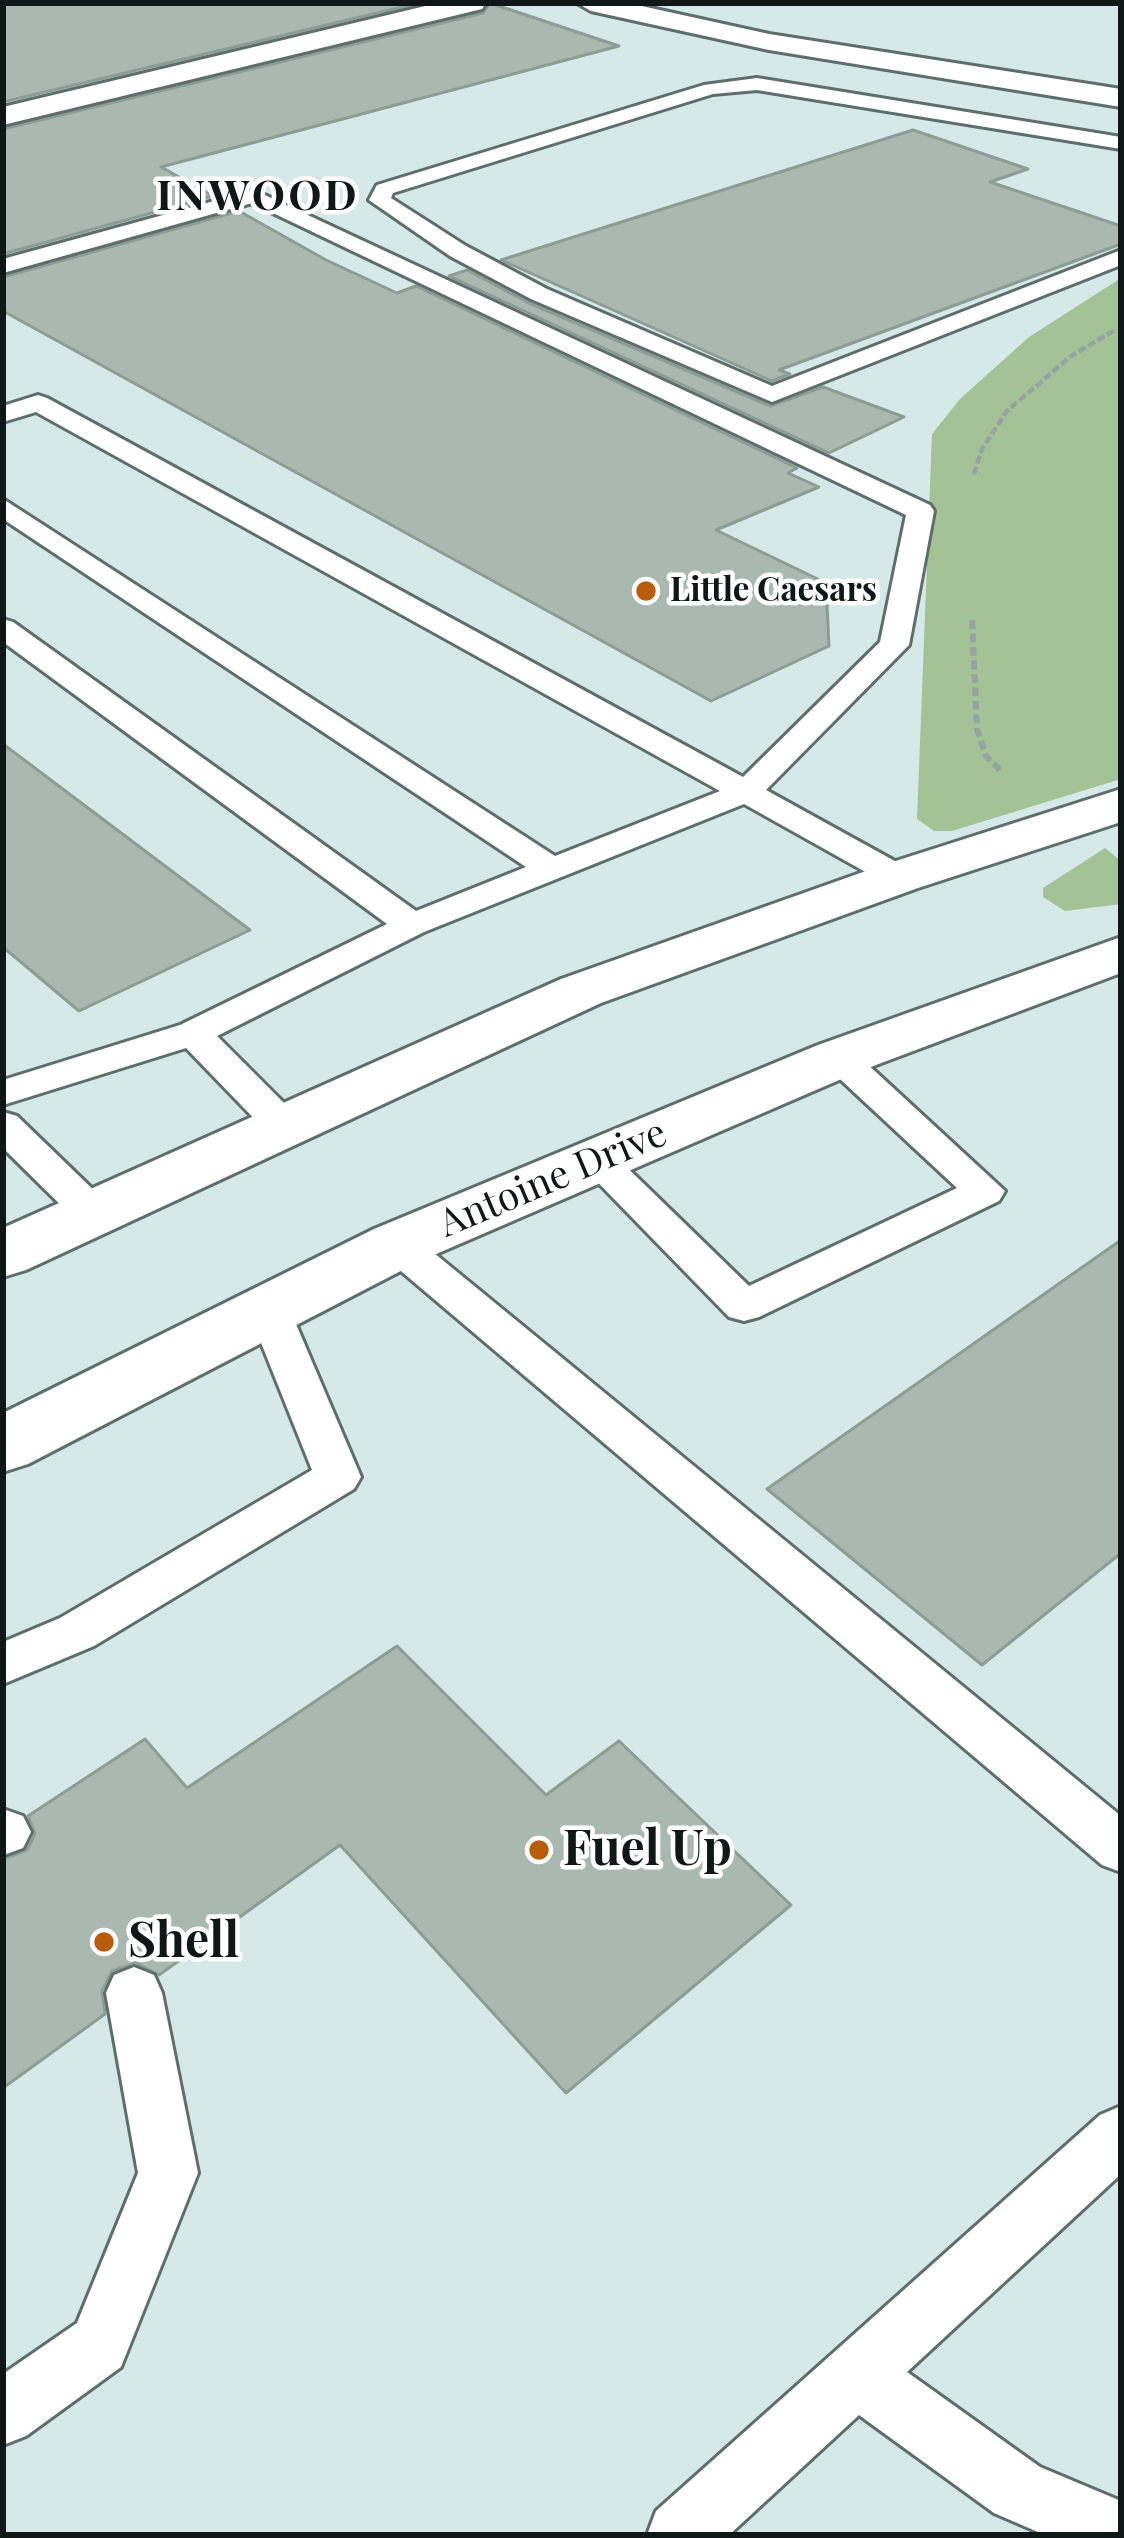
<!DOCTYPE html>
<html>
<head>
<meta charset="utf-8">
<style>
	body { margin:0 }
	#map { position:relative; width:1124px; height:2538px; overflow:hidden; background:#d6e9e8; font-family:"Playfair Display",serif }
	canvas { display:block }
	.frame { position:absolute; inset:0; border:6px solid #101717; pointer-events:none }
</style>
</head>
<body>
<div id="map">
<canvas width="1124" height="2538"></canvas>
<div class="frame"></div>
</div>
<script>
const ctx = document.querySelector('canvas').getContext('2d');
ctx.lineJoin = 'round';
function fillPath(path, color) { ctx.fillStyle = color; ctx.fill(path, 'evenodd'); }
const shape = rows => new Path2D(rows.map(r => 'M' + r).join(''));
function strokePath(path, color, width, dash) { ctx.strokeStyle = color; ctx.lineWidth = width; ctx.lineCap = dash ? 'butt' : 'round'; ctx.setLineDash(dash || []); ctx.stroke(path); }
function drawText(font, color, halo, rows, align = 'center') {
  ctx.font = font + ' "Playfair Display",serif'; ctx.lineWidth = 9; ctx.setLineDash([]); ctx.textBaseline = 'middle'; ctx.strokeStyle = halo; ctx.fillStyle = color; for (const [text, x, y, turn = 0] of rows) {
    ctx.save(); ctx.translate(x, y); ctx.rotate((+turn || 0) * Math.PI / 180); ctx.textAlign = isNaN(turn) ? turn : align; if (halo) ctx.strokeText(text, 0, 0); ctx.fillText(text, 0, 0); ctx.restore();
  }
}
const green = shape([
	[1121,278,1121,779,952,831,934,831,917,819,932,434,960,399,1029,337],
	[1105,848,1121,861,1121,904,1065,911,1043,897,1043,888]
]);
const building = shape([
	[3,3,419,3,3,102,3,3],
	[490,3,619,46,161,167,213,196,3,254,3,129,483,13,490,3],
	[913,130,1028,169,990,182,1121,226,1121,244,779,370,790,374,772,381,501,260,913,130],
	[239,211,326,260,397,293,416,286,797,468,788,473,819,487,716,530,826,583,829,646,711,701,3,311,3,277,239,211],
	[467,270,529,303,770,406,823,387,904,417,829,453,449,276,467,270],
	[3,744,250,930,79,1011,3,947,3,744],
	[1121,1240,1121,1553,982,1665,767,1489,1121,1240],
	[397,1646,546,1795,619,1741,791,1905,566,2093,340,1845,159,1975,136,1963,112,1971,102,1991,105,2014,3,2088,3,1859,27,1850,35,1834,28,1816,145,1739,187,1788,397,1646]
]);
const pathFar1 = shape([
	[974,474,982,449,1007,411,1071,356,1115,330]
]);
const path = shape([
	[972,620,977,729,986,756,1001,771]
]);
const service = shape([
	[757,78,1121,137,1121,149,757,90,713,94,393,193,391,198,466,246,547,289,772,386,1121,250,1121,265,772,402,531,299,450,256,369,200,377,185,704,85,757,78],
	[254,190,930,505,934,511,909,645,766,790,911,870,916,877,911,884,887,884,744,804,424,932,217,1036,298,1117,304,1126,298,1135,284,1139,270,1135,186,1048,3,1105,3,1080,180,1025,387,924,3,642,3,619,13,622,416,911,526,867,3,519,3,499,555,856,720,791,36,412,3,422,3,406,38,395,47,398,743,777,880,642,906,515,252,203,3,273,3,259,254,190],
	[839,1046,852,1050,1005,1191,999,1201,759,1317,744,1321,729,1317,576,1160,582,1151,596,1147,610,1151,749,1286,957,1188,826,1066,820,1058,826,1050,839,1046],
	[3,1112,17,1116,107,1203,113,1213,107,1223,93,1227,79,1223,3,1148,3,1112],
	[397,1231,412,1235,1121,1816,1121,1872,1102,1865,382,1255,376,1245,382,1235,397,1231],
	[269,1295,284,1299,290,1310,361,1477,354,1489,94,1646,3,1684,3,1642,60,1618,312,1470,248,1310,254,1299,269,1295],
	[3,1809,23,1816,31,1832,23,1848,4,1855,3,1809],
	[134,1967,154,1975,162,1993,198,2173,121,2367,26,2436,3,2445,3,2374,77,2323,138,2173,106,1993,114,1975,134,1967],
	[1121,2106,1121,2174,907,2372,1040,2467,1121,2501,1121,2535,1045,2535,994,2513,859,2415,729,2535,647,2535,656,2511,1100,2115,1121,2106]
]);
const minor = shape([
	[438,3,486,3,482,9,3,125,3,107,438,3]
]);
const secondary = shape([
	[577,3,628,3,769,34,1121,89,1121,107,769,50,591,11,577,3],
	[1121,789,1121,822,918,888,601,1003,26,1270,3,1277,3,1228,561,979,880,866,1121,789],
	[1121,937,1121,973,860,1071,420,1261,28,1464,3,1472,3,1413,374,1229,818,1045,1121,937]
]);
const markers = [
	[646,591,12,"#ba5d0b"],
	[539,1850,12,"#ba5d0b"],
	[104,1942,12,"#ba5d0b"]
];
const farPoinames = [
	["Little Caesars",670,591]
];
const streetNames = [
	["Antoine Drive",553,1179,-23]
];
const farDistrictnames = [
	["INWOOD",258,197]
];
const nearPoinames = [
	["Fuel Up",563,1850],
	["Shell",128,1942]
];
fillPath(green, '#a3c397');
fillPath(building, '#a9b9b1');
strokePath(building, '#8d9d95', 3);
strokePath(service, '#5d6e6d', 6);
strokePath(minor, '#5d6e6d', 6);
strokePath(secondary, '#5d6e6d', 6);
strokePath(pathFar1, '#95a4a3', 4.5, [8, 3]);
strokePath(path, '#95a4a3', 6, [9, 4.5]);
fillPath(service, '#fff');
fillPath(minor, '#fff');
fillPath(secondary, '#fff');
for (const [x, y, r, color] of markers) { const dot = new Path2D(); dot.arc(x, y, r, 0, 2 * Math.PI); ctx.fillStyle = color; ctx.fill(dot); strokePath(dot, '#fff', 4.5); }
drawText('bold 33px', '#101717', '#fff', farPoinames, 'left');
drawText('39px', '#101717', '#fff', streetNames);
ctx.letterSpacing = '3px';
drawText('bold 42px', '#101717', '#fff', farDistrictnames);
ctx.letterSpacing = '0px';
drawText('bold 48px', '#101717', '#fff', nearPoinames, 'left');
</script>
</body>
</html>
